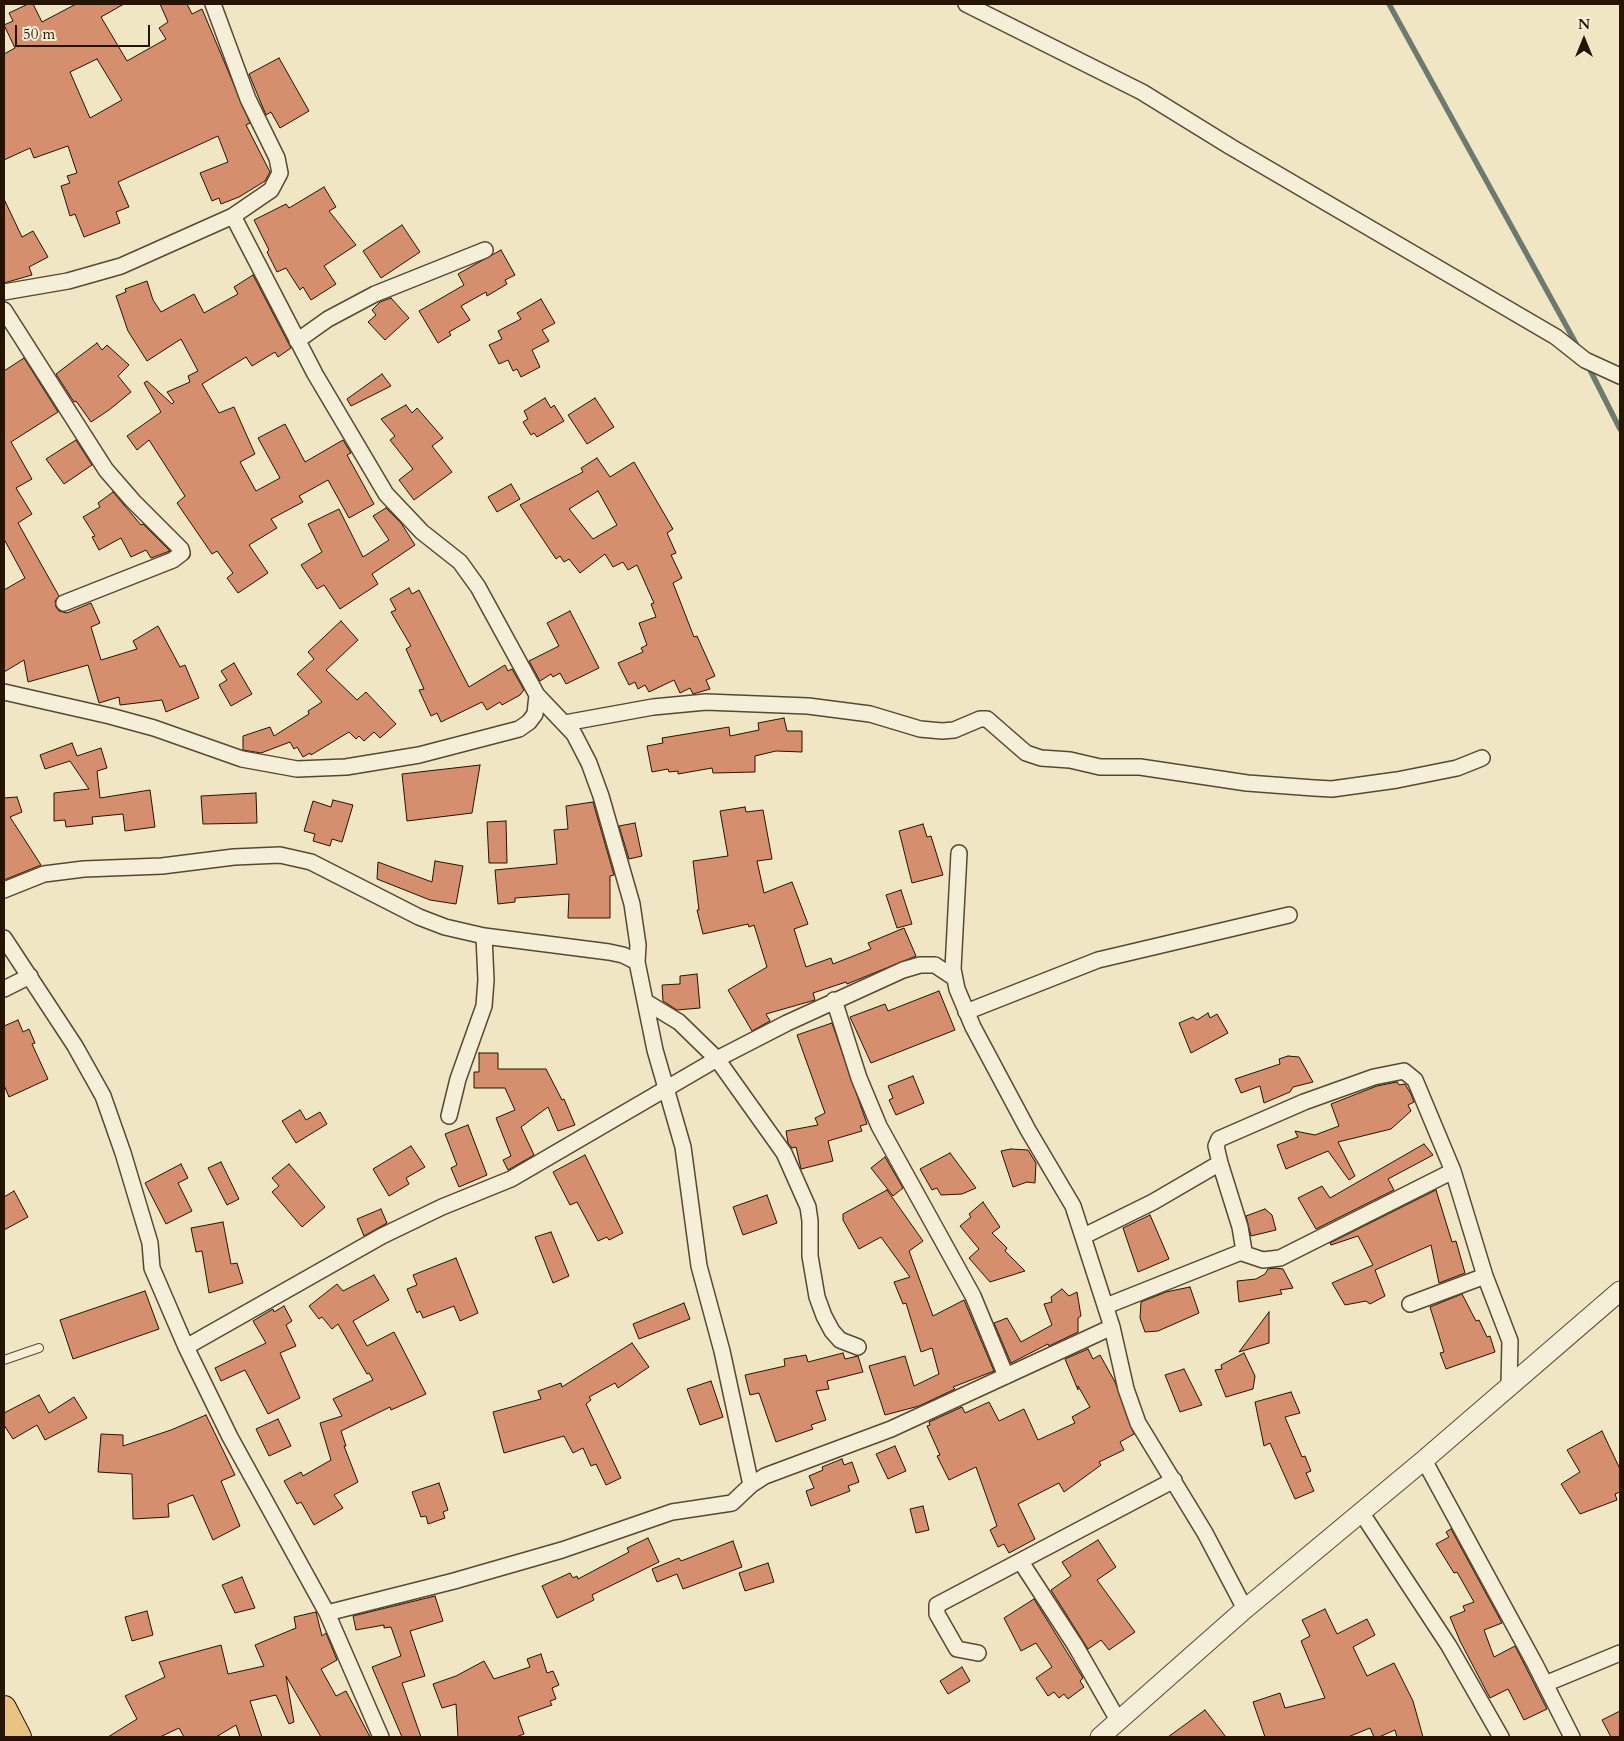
<!DOCTYPE html>
<html>
<head>
<meta charset="utf-8">
<style>
	body { margin:0 }
	#map { position:relative; width:1624px; height:1741px; overflow:hidden; background:#f0e6c4; font-family:Cardo,serif }
	canvas { display:block }
	.frame { position:absolute; inset:0; border:5px solid #261300; pointer-events:none }
	.north { position:absolute; left:1559px; top:15px; width:50px; height:50px; -webkit-text-stroke:4px #f5efd9; paint-order:stroke; rotate:0deg; font-size:14px; font-weight:700; line-height:20px; text-align:center; color:#261300 }
	.north::after { content:''; display:block; margin:auto; width:18px; height:22px; background:#261300; clip-path:polygon(50% 0,100% 100%,50% 72%,0 100%) }
	.scale { position:absolute; left:15px; top:25px; width:135px; height:22px; box-sizing:border-box; border:2px solid #261300; border-top:0; padding-left:6px; font-size:15px; line-height:18px; white-space:nowrap; color:#261300; -webkit-text-stroke:4px #f5efd9; paint-order:stroke }
</style>
</head>
<body>
<div id="map">
<canvas width="1624" height="1741"></canvas>
<div class="frame"></div>
<div class="north">N</div>
<div class="scale">50 m</div>
</div>
<script>
const ctx = document.querySelector('canvas').getContext('2d');
ctx.lineJoin = 'round';
const shape = rows => new Path2D(rows.map(r => 'M' + r).join(''));
function strokePath(path, color, width, dash) { ctx.strokeStyle = color; ctx.lineWidth = width; ctx.lineCap = dash ? 'butt' : 'round'; ctx.setLineDash(dash || []); ctx.stroke(path); }
function fillPath(path, color) { ctx.fillStyle = color; ctx.fill(path, 'evenodd'); }
const stream = shape([
	[1389,4,1579,349],
	[1587,364,1620,429]
]);
const building = shape([
	[28,4,33,4,42,22,76,4,124,4,101,17,127,61,166,39,159,28,168,22,160,4,187,4,192,14,202,9,250,123,246,125,270,172,265,181,239,197,221,204,219,198,212,201,200,173,228,162,218,136,118,182,129,207,116,212,120,223,84,237,75,214,70,216,61,186,70,183,67,176,77,173,68,146,34,158,30,148,4,160,4,54,15,48,4,25,13,21,9,13,28,4],
	[97,59,122,100,90,118,70,72,97,59],
	[279,58,309,111,280,128,271,112,266,115,249,74,279,58],
	[324,187,336,207,329,211,356,245,324,266,336,284,311,300,303,287,300,290,286,268,277,272,267,252,269,250,254,220,286,204,289,208,324,187],
	[4,199,22,237,33,231,48,257,29,267,32,275,4,283,4,199],
	[402,225,420,252,381,278,363,251,402,225],
	[501,250,515,275,505,280,507,284,487,296,486,292,461,306,470,320,449,332,451,335,438,343,419,311,464,285,458,274,501,250],
	[253,275,291,348,278,357,275,352,252,366,246,357,202,384,219,413,234,407,255,454,240,462,256,491,280,478,258,438,285,424,305,462,343,440,351,453,347,455,374,504,349,518,328,480,299,496,303,502,271,519,277,528,249,545,268,573,238,593,227,578,233,573,217,551,212,554,177,503,185,496,149,440,137,450,127,436,161,412,144,383,147,381,172,404,174,402,167,392,190,382,188,376,198,371,181,339,147,361,128,331,116,296,126,292,125,289,147,281,153,300,161,312,194,294,204,313,238,294,234,287,253,275],
	[391,298,409,318,385,340,368,322,376,315,372,310,380,302,391,298],
	[541,299,555,323,542,330,549,341,532,350,540,367,521,377,517,369,513,371,508,360,499,364,489,345,502,339,498,331,521,319,517,313,541,299],
	[97,343,102,350,107,345,129,365,118,376,131,392,109,410,91,422,76,401,74,402,56,374,97,343],
	[24,358,58,412,11,442,32,479,16,488,32,514,18,523,59,596,55,601,56,607,59,611,67,613,91,603,100,623,91,627,101,660,137,649,133,641,158,626,180,667,185,665,199,698,166,712,162,700,120,705,119,697,99,703,88,665,28,682,24,660,4,672,4,590,25,578,4,539,4,371,24,358],
	[382,374,391,386,351,406,347,399,382,374],
	[545,398,551,408,554,405,564,421,537,437,534,433,531,435,523,422,528,419,524,411,545,398],
	[595,398,614,427,587,444,568,415,595,398],
	[406,405,412,413,417,408,443,438,432,446,452,472,414,500,399,480,413,469,390,440,395,436,381,419,406,405],
	[76,440,92,465,64,484,46,459,76,440],
	[597,458,610,477,634,462,673,529,667,533,676,553,671,555,682,578,673,583,694,637,697,636,715,676,706,680,710,689,693,694,690,688,680,693,674,680,649,692,645,685,638,689,635,682,629,685,618,663,643,652,641,648,647,645,639,623,656,617,651,604,654,603,637,565,628,570,623,562,613,567,605,554,580,573,569,559,564,562,560,556,556,559,520,505,583,472,581,468,597,458],
	[598,491,617,525,593,539,569,509,598,491],
	[511,484,520,499,497,512,488,497,511,484],
	[113,492,141,525,143,524,170,551,151,558,146,550,131,557,121,538,99,550,92,537,95,536,83,517,100,507,98,503,113,492],
	[386,508,401,523,415,545,372,574,378,584,340,609,324,585,317,589,301,565,322,552,308,524,339,509,363,557,389,540,373,516,386,508],
	[409,588,412,594,419,590,469,687,505,665,508,671,512,669,524,690,520,695,502,705,500,702,487,710,482,702,441,722,437,713,431,716,419,690,424,689,406,649,411,646,391,612,396,610,390,599,409,588],
	[570,611,599,668,566,684,560,673,553,677,551,674,540,681,529,661,559,646,547,623,570,611],
	[341,621,358,640,326,670,357,700,366,692,396,724,380,738,374,732,364,741,359,736,356,739,349,732,311,755,310,753,303,757,297,747,294,749,290,742,261,753,243,750,243,736,270,727,274,736,309,714,308,711,322,702,297,674,314,659,308,652,341,621],
	[234,663,252,694,231,706,219,685,227,680,221,671,234,663],
	[784,718,787,731,802,731,802,752,776,751,755,756,755,772,713,773,712,768,678,774,678,771,669,772,668,769,652,772,647,746,663,743,662,738,729,727,730,736,759,730,758,723,784,718],
	[72,743,77,756,101,748,107,768,97,771,100,798,150,790,155,827,125,831,123,814,92,817,93,824,66,827,65,820,54,821,54,793,89,789,70,761,45,769,40,755,72,743],
	[480,765,472,813,407,821,402,774,480,765],
	[256,793,257,823,203,824,201,796,256,793],
	[17,797,22,812,10,817,41,865,4,880,4,798,17,797],
	[333,800,353,805,342,842,332,839,330,846,313,841,315,834,304,831,313,801,331,807,333,800],
	[593,802,614,875,610,876,610,918,568,918,569,894,515,898,515,902,498,904,495,870,557,864,554,830,568,829,566,806,593,802],
	[745,807,746,812,763,810,772,859,757,861,764,893,792,882,808,924,794,929,806,967,831,958,833,964,871,949,868,943,904,928,916,956,847,984,846,982,813,993,815,1000,766,1014,770,1021,752,1031,728,990,767,967,754,925,749,927,748,924,703,934,697,910,699,910,693,861,728,856,720,811,745,807],
	[506,821,507,863,489,863,487,822,506,821],
	[635,823,642,856,629,859,619,826,635,823],
	[923,824,927,837,931,836,943,875,912,883,899,831,923,824],
	[435,861,463,866,456,904,430,900,377,879,378,862,432,882,435,861],
	[901,890,912,924,897,928,886,895,901,890],
	[697,974,700,1008,677,1010,663,1001,662,985,680,984,680,976,697,974],
	[939,991,955,1030,871,1063,850,1017,885,1004,888,1011,939,991],
	[1208,1013,1210,1018,1217,1014,1228,1033,1191,1053,1179,1023,1193,1017,1197,1020,1208,1013],
	[18,1020,23,1032,29,1029,35,1043,32,1044,48,1079,9,1097,4,1085,4,1026,18,1020],
	[832,1023,867,1124,860,1126,862,1131,828,1141,833,1161,801,1169,796,1147,792,1148,788,1143,786,1131,818,1125,815,1118,825,1113,797,1035,832,1023],
	[479,1053,498,1053,498,1069,546,1069,562,1100,564,1099,575,1125,558,1131,548,1107,521,1127,534,1155,508,1170,503,1160,511,1156,496,1118,515,1110,505,1088,474,1088,474,1072,479,1072,479,1053],
	[1288,1056,1299,1057,1313,1082,1293,1087,1290,1092,1264,1103,1260,1086,1241,1093,1235,1079,1280,1064,1279,1059,1288,1056],
	[913,1076,924,1103,896,1115,889,1100,893,1098,888,1086,913,1076],
	[1397,1082,1399,1085,1405,1084,1411,1094,1414,1102,1408,1105,1411,1111,1391,1129,1338,1142,1355,1176,1349,1180,1328,1151,1286,1169,1277,1145,1298,1137,1295,1131,1315,1135,1339,1126,1331,1104,1377,1086,1397,1082],
	[300,1110,306,1120,320,1112,327,1124,296,1143,282,1121,300,1110],
	[468,1125,487,1175,459,1187,451,1168,457,1165,445,1134,468,1125],
	[1424,1144,1433,1155,1388,1179,1394,1190,1316,1229,1298,1198,1322,1186,1330,1198,1424,1144],
	[411,1146,425,1167,406,1178,409,1184,389,1196,373,1169,411,1146],
	[1011,1149,1028,1150,1036,1163,1035,1183,1027,1182,1013,1187,1001,1151,1011,1149],
	[950,1153,976,1188,962,1194,941,1195,937,1188,932,1190,920,1169,950,1153],
	[585,1155,623,1233,609,1240,607,1237,598,1241,577,1202,570,1205,553,1172,585,1155],
	[885,1157,903,1188,893,1196,871,1168,885,1157],
	[221,1162,239,1199,227,1205,208,1168,221,1162],
	[181,1164,188,1178,178,1183,192,1211,166,1224,145,1183,181,1164],
	[289,1164,325,1207,302,1227,272,1192,279,1186,272,1178,289,1164],
	[887,1190,923,1241,909,1251,933,1316,964,1300,994,1371,953,1387,955,1389,919,1406,885,1415,869,1366,905,1356,914,1386,939,1374,932,1348,921,1352,906,1303,903,1304,894,1282,910,1277,881,1237,859,1249,843,1220,843,1214,887,1190],
	[1436,1190,1452,1242,1456,1241,1465,1273,1439,1283,1431,1245,1375,1270,1385,1296,1370,1304,1366,1301,1345,1305,1332,1283,1373,1265,1358,1236,1331,1245,1330,1243,1436,1190],
	[14,1191,28,1217,4,1230,4,1197,14,1191],
	[767,1195,777,1223,743,1235,733,1207,767,1195],
	[983,1202,1000,1227,992,1233,1007,1248,1005,1251,1025,1271,990,1282,969,1258,979,1249,960,1226,971,1217,969,1214,983,1202],
	[381,1209,387,1223,364,1236,357,1219,381,1209],
	[1265,1209,1272,1215,1276,1230,1251,1236,1246,1216,1265,1209],
	[1150,1215,1169,1259,1138,1272,1123,1228,1150,1215],
	[223,1222,231,1264,237,1263,243,1283,209,1293,202,1251,196,1252,191,1228,223,1222],
	[551,1232,569,1276,553,1283,535,1237,551,1232],
	[456,1258,478,1313,460,1321,454,1306,423,1318,420,1311,417,1313,407,1289,417,1285,413,1275,456,1258],
	[1275,1268,1283,1269,1293,1288,1280,1290,1282,1294,1239,1302,1237,1281,1256,1279,1265,1274,1268,1269,1275,1268],
	[374,1275,389,1300,353,1321,367,1346,394,1332,426,1394,391,1410,390,1407,341,1431,346,1446,344,1446,358,1482,334,1495,343,1508,314,1525,301,1502,297,1504,284,1481,301,1472,303,1476,331,1460,320,1423,342,1416,333,1399,373,1380,369,1373,367,1374,338,1324,332,1329,322,1317,319,1319,309,1306,337,1284,343,1291,374,1275],
	[1190,1287,1199,1313,1158,1331,1145,1332,1140,1318,1141,1302,1166,1292,1190,1287],
	[1062,1289,1069,1296,1077,1292,1081,1316,1078,1318,1078,1332,1049,1346,1048,1344,1011,1363,994,1323,1007,1318,1021,1342,1052,1325,1044,1304,1052,1302,1051,1297,1062,1289],
	[145,1291,159,1329,73,1359,60,1320,145,1291],
	[1462,1294,1476,1321,1479,1320,1487,1337,1490,1336,1495,1352,1446,1369,1440,1353,1444,1352,1430,1307,1462,1294],
	[684,1303,690,1319,639,1339,633,1324,684,1303],
	[284,1306,292,1321,286,1325,296,1346,280,1353,300,1398,268,1414,245,1370,221,1381,215,1368,266,1343,253,1321,273,1309,274,1312,284,1306],
	[1269,1312,1269,1343,1239,1352,1269,1312],
	[632,1343,649,1367,618,1388,615,1383,589,1397,591,1400,586,1404,621,1478,606,1485,596,1464,591,1466,583,1448,573,1453,564,1436,504,1453,493,1412,541,1399,538,1391,561,1383,562,1387,632,1343],
	[1088,1349,1093,1359,1100,1355,1115,1382,1134,1434,1120,1442,1124,1450,1099,1462,1101,1465,1064,1492,1059,1483,1018,1504,1035,1539,1009,1553,1004,1544,998,1547,990,1530,997,1526,976,1467,949,1480,937,1456,940,1455,927,1426,930,1425,929,1422,962,1407,965,1413,989,1402,999,1421,1024,1409,1038,1440,1075,1423,1072,1417,1090,1407,1078,1386,1078,1390,1065,1359,1088,1349],
	[843,1353,845,1359,858,1356,863,1372,827,1381,829,1389,816,1391,826,1420,811,1425,813,1429,776,1442,759,1393,750,1395,745,1375,785,1366,784,1359,806,1355,808,1362,843,1353],
	[1244,1353,1255,1376,1253,1389,1226,1397,1215,1370,1222,1369,1221,1365,1244,1353],
	[1184,1369,1202,1405,1180,1412,1165,1375,1184,1369],
	[711,1381,723,1417,700,1425,687,1389,711,1381],
	[1291,1392,1300,1413,1285,1417,1302,1457,1305,1456,1311,1471,1306,1473,1314,1491,1295,1499,1270,1443,1264,1446,1255,1402,1291,1392],
	[39,1395,49,1413,74,1397,87,1418,45,1440,37,1425,13,1439,4,1425,4,1413,39,1395],
	[206,1415,235,1475,221,1481,240,1526,213,1540,193,1495,168,1504,169,1517,133,1519,132,1474,98,1472,101,1434,123,1435,123,1446,171,1430,206,1415],
	[278,1419,291,1446,269,1456,256,1429,278,1419],
	[1602,1431,1620,1469,1620,1492,1615,1494,1617,1500,1580,1514,1561,1484,1580,1472,1567,1450,1602,1431],
	[895,1446,906,1471,888,1479,876,1454,895,1446],
	[842,1459,844,1465,852,1462,859,1482,848,1486,850,1491,811,1506,806,1491,814,1488,809,1476,823,1470,822,1467,842,1459],
	[439,1483,448,1510,443,1512,445,1518,428,1524,426,1516,421,1517,412,1492,439,1483],
	[923,1506,929,1530,916,1533,910,1509,923,1506],
	[1451,1529,1502,1623,1484,1630,1494,1657,1515,1646,1547,1709,1524,1720,1508,1689,1490,1698,1460,1641,1450,1617,1465,1611,1463,1606,1474,1602,1457,1572,1454,1573,1436,1544,1449,1537,1446,1532,1451,1529],
	[648,1538,659,1562,592,1595,594,1600,557,1618,542,1586,570,1573,573,1578,577,1576,578,1579,629,1552,627,1548,648,1538],
	[1098,1540,1116,1567,1097,1580,1135,1632,1109,1650,1101,1640,1088,1649,1051,1590,1071,1576,1062,1562,1098,1540],
	[733,1541,742,1567,683,1589,677,1574,657,1582,652,1569,679,1558,681,1561,733,1541],
	[768,1563,774,1582,745,1591,739,1573,768,1563],
	[242,1577,255,1608,235,1613,222,1585,242,1577],
	[435,1596,443,1621,410,1631,425,1676,402,1683,421,1737,402,1737,372,1667,401,1656,391,1627,384,1628,384,1625,356,1630,353,1616,435,1596],
	[1034,1599,1083,1678,1080,1681,1084,1687,1068,1699,1064,1694,1059,1698,1054,1692,1048,1696,1036,1678,1052,1667,1036,1643,1021,1651,1004,1618,1034,1599],
	[1325,1609,1337,1634,1367,1619,1375,1635,1353,1647,1367,1676,1394,1663,1413,1701,1423,1737,1397,1737,1395,1730,1379,1737,1374,1737,1370,1728,1348,1737,1265,1737,1253,1702,1280,1693,1285,1708,1325,1698,1301,1641,1310,1636,1302,1620,1325,1609],
	[147,1611,153,1635,132,1641,125,1617,147,1611],
	[316,1612,322,1636,326,1633,337,1660,321,1669,336,1696,346,1691,370,1737,321,1737,286,1676,294,1722,289,1724,276,1695,250,1701,262,1737,240,1737,236,1725,216,1737,184,1737,179,1728,160,1737,108,1737,137,1719,125,1696,165,1677,159,1662,221,1645,228,1674,264,1666,255,1645,296,1628,294,1617,316,1612],
	[541,1654,547,1673,553,1671,559,1685,552,1688,556,1699,550,1701,552,1705,518,1717,524,1734,516,1737,458,1737,456,1704,442,1708,433,1684,456,1676,484,1661,494,1679,530,1667,527,1659,541,1654],
	[962,1667,970,1681,948,1694,940,1681,962,1667],
	[1205,1710,1226,1737,1168,1737,1205,1710],
	[1620,1711,1620,1737,1611,1737,1602,1720,1620,1711]
]);
const service = shape([
	[4,1360,39,1348]
]);
const minor = shape([
	[966,4,1142,92,1231,147,1556,337,1585,360,1620,376],
	[4,292,68,281,121,266,233,216,271,190,280,173,277,158,248,99,213,4],
	[4,310,106,470,133,501,181,549,182,553,173,560,64,603],
	[297,341,328,319,375,294,485,250],
	[4,692,110,716,154,728,242,759,297,769,346,767,419,755,519,729,529,722,535,714,537,695,478,587,460,562,422,532,386,494,315,374,233,216],
	[537,695,574,734,589,763,601,796,632,904,638,945,637,962],
	[565,723,653,707,706,702,808,706,870,714,920,729,942,731,954,730,980,719,987,719,1026,753,1041,758,1070,760,1100,767,1140,767,1247,783,1314,788,1332,789,1397,780,1457,768,1482,758],
	[959,853,953,969,957,989,973,1027,1028,1130,1073,1206,1112,1327,1126,1389,1138,1423,1205,1533,1245,1609],
	[4,890,44,874,84,869,162,866,234,857,280,855,311,862,419,917,445,927,484,936,609,952,623,955,637,962,655,1050,683,1147,699,1266,722,1351,751,1485],
	[4,938,75,1046,103,1096,123,1153,150,1243,152,1268,186,1347,230,1437,327,1613,381,1737],
	[4,989,30,976],
	[834,1000,859,1078,879,1126,973,1296,1006,1376],
	[646,1002,679,1022,717,1059,784,1153,808,1207,810,1221,810,1256,817,1297,824,1316,832,1331,840,1340,858,1347],
	[966,1012,1098,960,1289,915],
	[449,1116,458,1079,484,1006,486,980,484,936],
	[1084,1236,1153,1202,1220,1163],
	[1242,1253,1263,1260,1280,1258,1453,1171],
	[1410,1304,1485,1276],
	[1106,1306,1244,1251,1240,1227,1220,1163,1216,1146,1219,1139,1304,1102,1374,1077,1404,1071,1415,1080,1453,1171,1485,1276,1510,1341,1509,1385],
	[186,1347,382,1236,442,1207,511,1179,717,1059,787,1023,903,970,920,965,935,965,953,977],
	[1424,1460,1535,1664,1572,1737],
	[1361,1512,1449,1646,1501,1737],
	[1021,1562,1075,1645,1119,1722],
	[327,1613,454,1581,562,1550,672,1512,732,1503,751,1485,765,1476,891,1429,1112,1327],
	[978,1653,957,1649,937,1614,937,1605,1174,1480],
	[1545,1684,1620,1653]
]);
const tertiary = shape([
	[1100,1737,1245,1609,1424,1460,1620,1291]
]);
const trunk = shape([
	[4,1708,19,1737]
]);
strokePath(stream, '#6c7a6f', 5.5);
fillPath(building, '#d58f6f');
strokePath(building, '#261300', 1);
strokePath(service, '#584831', 10);
strokePath(minor, '#584831', 18);
strokePath(tertiary, '#584831', 21);
strokePath(trunk, '#261300', 26);
strokePath(service, '#f5efd9', 8);
strokePath(minor, '#f5efd9', 15);
strokePath(tertiary, '#f5efd9', 19);
strokePath(trunk, '#e8c382', 24);
</script>
</body>
</html>
